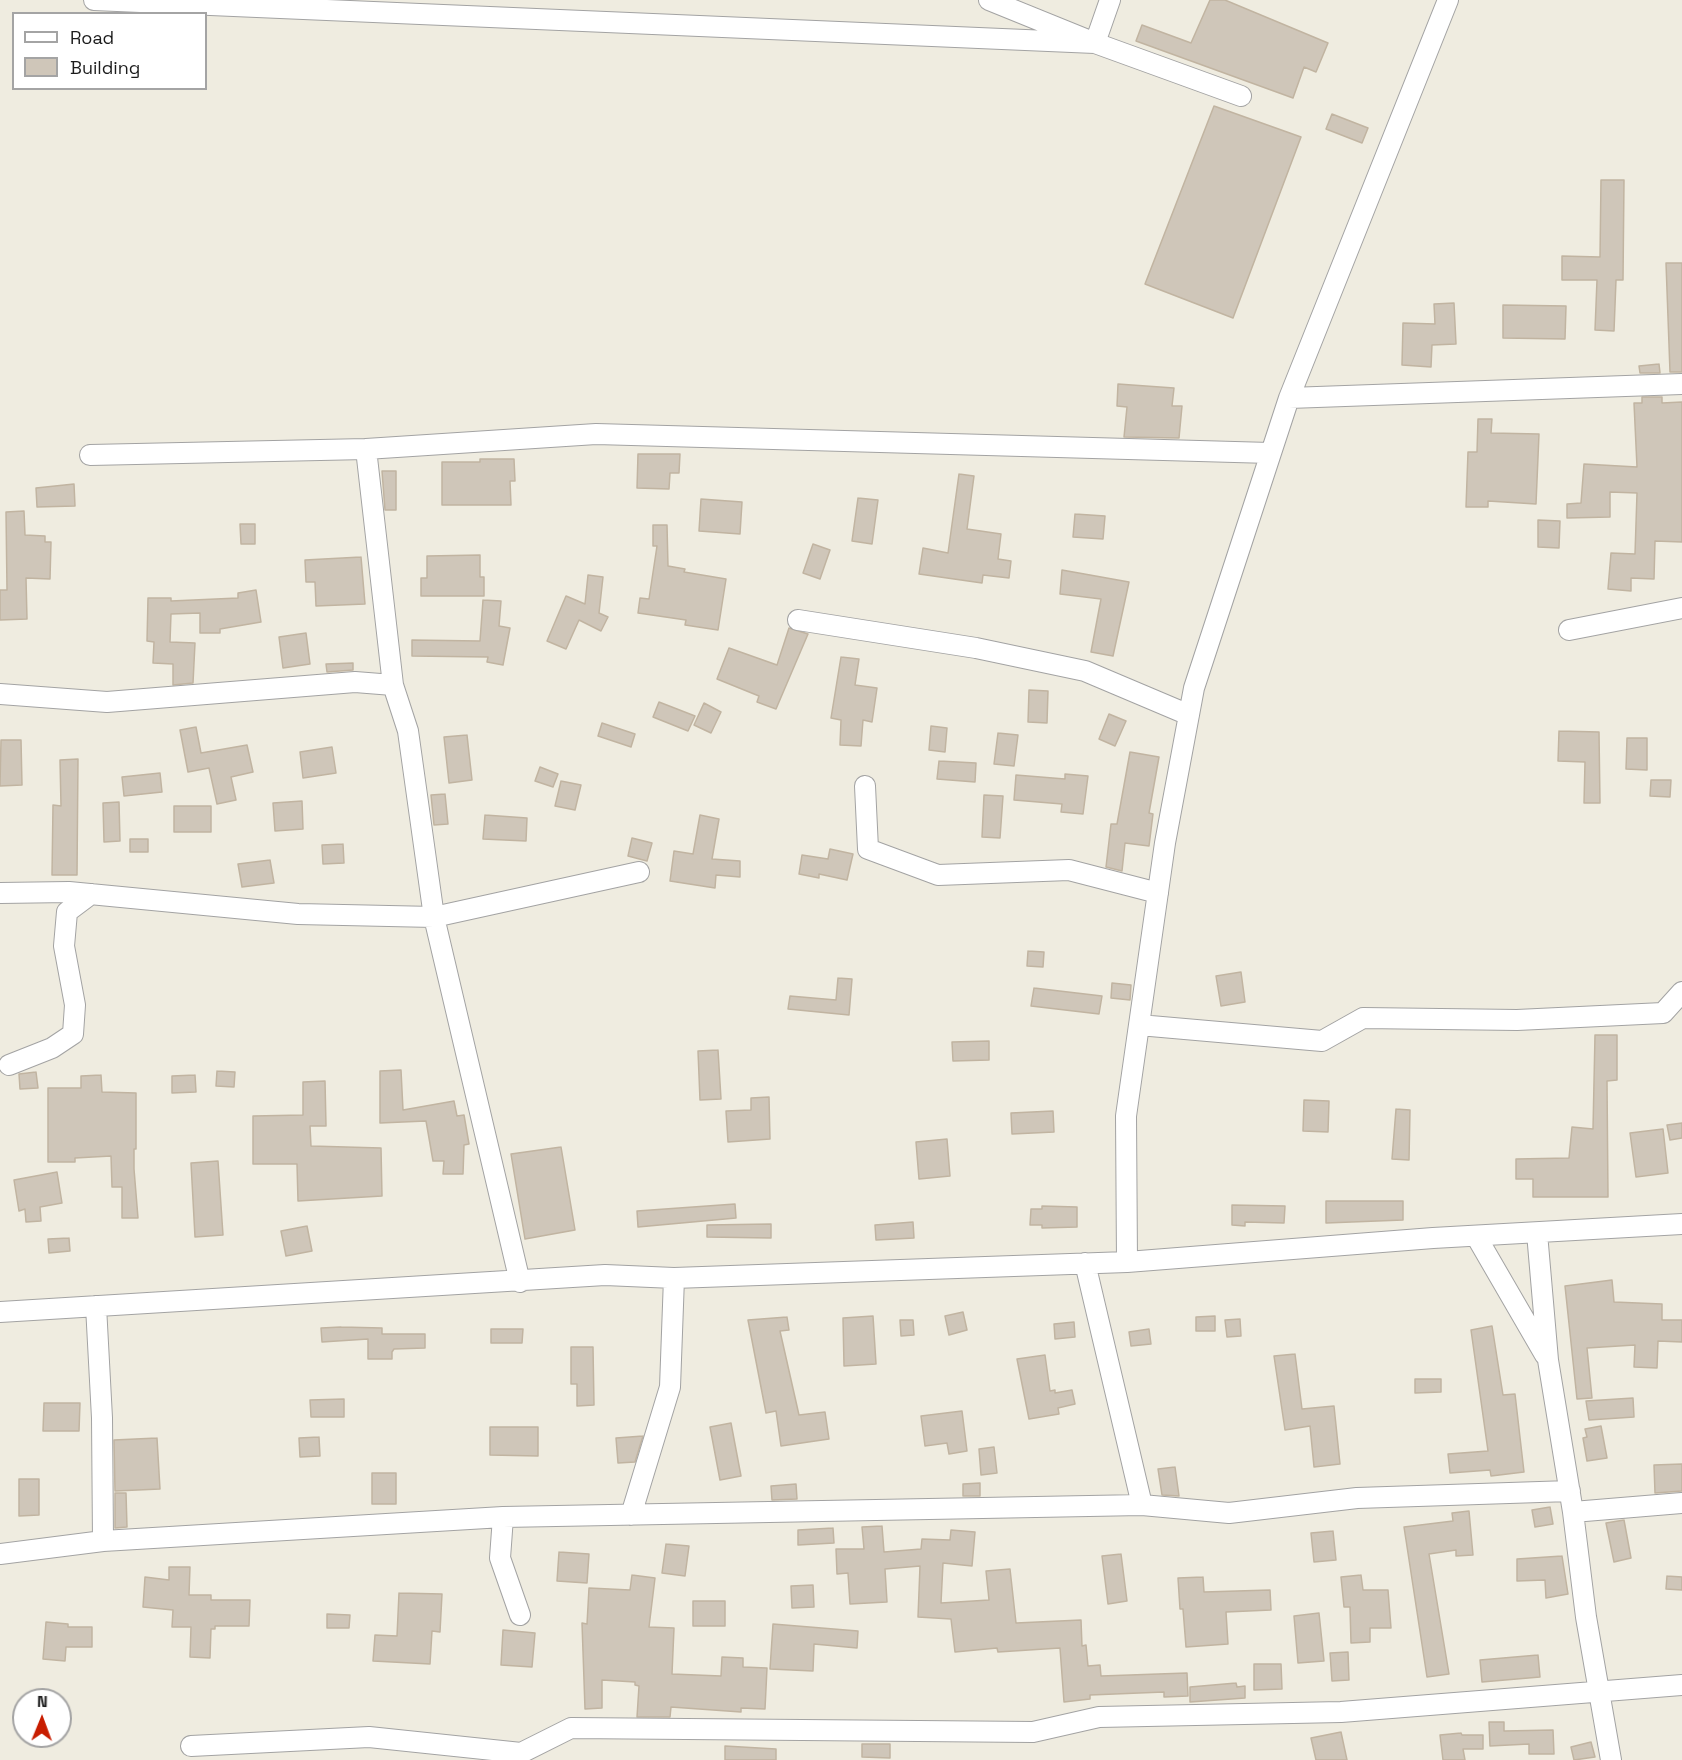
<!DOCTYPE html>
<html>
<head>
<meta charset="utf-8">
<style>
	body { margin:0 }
	#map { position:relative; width:1682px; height:1760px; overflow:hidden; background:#efece0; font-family:"Space Grotesk",sans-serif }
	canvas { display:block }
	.legend { position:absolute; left:12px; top:12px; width:195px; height:78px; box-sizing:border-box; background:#fff; border:2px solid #a4a4a4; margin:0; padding:8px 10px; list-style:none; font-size:18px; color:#1c1c1c }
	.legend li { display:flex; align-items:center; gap:12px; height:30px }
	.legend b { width:30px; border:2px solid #a4a4a4 }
	.north { position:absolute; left:12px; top:1688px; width:60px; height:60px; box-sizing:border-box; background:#fff; border:2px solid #a4a4a4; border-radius:50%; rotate:1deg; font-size:16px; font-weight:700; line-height:24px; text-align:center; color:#1c1c1c }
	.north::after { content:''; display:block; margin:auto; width:21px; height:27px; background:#c81d00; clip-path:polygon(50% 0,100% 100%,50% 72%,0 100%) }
</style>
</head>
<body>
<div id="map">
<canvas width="1682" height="1760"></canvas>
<ul class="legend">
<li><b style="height:8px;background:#fff"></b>Road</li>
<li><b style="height:16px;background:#cfc6b9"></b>Building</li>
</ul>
<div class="north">N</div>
</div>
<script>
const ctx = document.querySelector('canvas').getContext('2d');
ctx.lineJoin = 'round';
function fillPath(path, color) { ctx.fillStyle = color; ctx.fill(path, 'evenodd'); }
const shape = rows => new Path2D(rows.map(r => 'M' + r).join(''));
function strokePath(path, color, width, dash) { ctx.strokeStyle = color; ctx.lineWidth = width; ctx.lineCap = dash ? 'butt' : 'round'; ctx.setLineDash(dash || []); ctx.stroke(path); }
const building = shape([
	[1210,0,1225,0,1328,43,1316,72,1304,67,1293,98,1136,41,1142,25,1191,43,1210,0],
	[1214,106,1301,137,1233,318,1145,284,1214,106],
	[1332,114,1368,128,1362,143,1326,129,1332,114],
	[1601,180,1624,180,1623,280,1616,280,1614,331,1595,330,1597,280,1562,280,1562,256,1600,257,1601,180],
	[1666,263,1682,263,1682,372,1670,372,1666,263],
	[1454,303,1456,344,1432,345,1431,367,1402,365,1403,323,1435,324,1434,304,1454,303],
	[1503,305,1566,306,1565,339,1503,338,1503,305],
	[1659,364,1660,373,1640,373,1639,366,1659,364],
	[1118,384,1174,388,1172,406,1182,406,1179,438,1124,437,1127,407,1117,406,1118,384],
	[1642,397,1662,397,1662,403,1682,402,1682,542,1655,541,1654,579,1631,578,1631,591,1608,589,1611,553,1635,554,1637,493,1610,492,1610,517,1567,518,1567,504,1581,503,1584,464,1637,467,1634,403,1642,403,1642,397],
	[1478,419,1492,419,1491,433,1539,434,1536,504,1488,501,1488,507,1466,507,1468,452,1477,452,1478,419],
	[638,454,680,454,679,473,670,473,669,489,637,488,638,454],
	[480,459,514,459,515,481,510,481,511,505,442,505,442,462,480,462,480,459],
	[382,471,396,471,396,510,385,510,382,471],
	[959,474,974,476,967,529,1001,534,998,559,1011,561,1009,578,983,575,982,583,919,574,923,548,948,553,959,474],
	[74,484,75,506,37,507,36,488,74,484],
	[858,498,878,500,872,544,852,541,858,498],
	[701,499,742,502,740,534,699,531,701,499],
	[24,511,25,535,45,536,45,542,51,542,50,579,26,578,27,619,0,620,0,590,7,590,6,512,24,511],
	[1075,514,1105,516,1103,539,1073,537,1075,514],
	[1538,520,1560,521,1559,548,1538,547,1538,520],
	[240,524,255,524,255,544,241,544,240,524],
	[653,525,667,525,668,566,685,569,684,572,726,579,718,630,685,625,686,620,638,613,640,598,649,599,657,546,653,546,653,525],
	[813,544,830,550,820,579,803,573,813,544],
	[480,555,480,577,484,577,484,596,421,596,421,578,427,578,427,556,480,555],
	[361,557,365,604,316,606,315,582,306,582,305,560,361,557],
	[1062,570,1129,582,1113,656,1091,652,1101,599,1060,594,1062,570],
	[588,575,603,577,599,613,608,617,601,631,579,620,566,649,547,641,566,596,585,604,588,575],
	[256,590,261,622,220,629,220,633,200,633,200,613,171,614,170,642,195,643,193,683,173,685,173,664,153,663,154,642,147,641,148,598,171,598,171,601,238,598,238,593,256,590],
	[483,600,501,601,499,626,510,628,503,665,487,662,488,657,412,656,412,640,480,641,483,600],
	[789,628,808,634,776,709,757,702,759,696,717,679,729,648,777,665,789,628],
	[306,633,310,664,283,668,279,637,306,633],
	[841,657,859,659,855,685,877,688,872,722,863,720,861,746,840,745,841,720,831,718,841,657],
	[353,663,353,670,327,672,326,664,353,663],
	[1029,690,1048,691,1047,723,1028,722,1029,690],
	[659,702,695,716,688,731,653,717,659,702],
	[704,703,721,712,711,733,694,725,704,703],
	[1109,714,1126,721,1115,746,1099,739,1109,714],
	[602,723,635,734,631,747,598,736,602,723],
	[931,726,947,728,945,752,929,750,931,726],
	[196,727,201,753,247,745,253,772,231,777,236,800,217,804,209,768,188,772,180,730,196,727],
	[1559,731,1599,732,1600,803,1584,803,1585,762,1558,761,1559,731],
	[998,733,1018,735,1014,766,994,764,998,733],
	[467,735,472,780,449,783,444,737,467,735],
	[1627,738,1647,738,1647,770,1626,769,1627,738],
	[1,740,21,740,22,785,0,786,1,740],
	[332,747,336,773,303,778,300,752,332,747],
	[1130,752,1159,757,1149,813,1153,814,1149,846,1125,843,1122,871,1106,867,1111,824,1117,824,1130,752],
	[78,759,77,875,52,875,53,805,61,806,60,760,78,759],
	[939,761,976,763,975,782,937,779,939,761],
	[540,767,558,774,553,787,535,781,540,767],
	[160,773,162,792,124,796,122,777,160,773],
	[1065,774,1088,776,1083,814,1061,812,1062,804,1014,800,1016,775,1065,779,1065,774],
	[1651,780,1671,780,1670,797,1650,796,1651,780],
	[561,781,581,785,575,810,555,806,561,781],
	[445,794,448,824,434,825,431,795,445,794],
	[984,795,1003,796,1000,838,982,837,984,795],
	[302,801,303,829,275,831,273,803,302,801],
	[119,802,120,841,104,842,103,803,119,802],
	[174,806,211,806,211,832,174,832,174,806],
	[485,815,527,818,526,841,483,839,485,815],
	[700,815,719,819,712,859,740,861,740,877,716,875,715,888,670,881,674,851,693,854,700,815],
	[632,838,652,843,647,861,628,856,632,838],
	[130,839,148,839,148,852,130,852,130,839],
	[343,844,344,863,323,864,322,845,343,844],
	[830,849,853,854,847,880,819,874,819,878,799,874,802,855,828,859,830,849],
	[270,860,274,883,242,887,238,864,270,860],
	[1028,951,1044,952,1043,967,1027,966,1028,951],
	[1241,972,1245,1002,1221,1006,1216,976,1241,972],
	[838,978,852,979,849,1015,788,1009,790,996,836,1000,838,978],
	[1112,983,1131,985,1130,1000,1111,998,1112,983],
	[1034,988,1102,996,1099,1014,1031,1006,1034,988],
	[1595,1035,1617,1035,1617,1080,1607,1081,1608,1197,1533,1197,1533,1179,1516,1179,1516,1159,1569,1158,1572,1127,1593,1129,1595,1035],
	[989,1041,989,1060,953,1061,952,1042,989,1041],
	[718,1050,721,1099,700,1100,698,1051,718,1050],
	[401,1070,403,1110,454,1101,457,1116,464,1115,469,1144,464,1145,463,1174,443,1174,444,1161,433,1161,426,1121,380,1123,380,1071,401,1070],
	[217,1071,235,1072,234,1087,216,1086,217,1071],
	[36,1072,38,1088,20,1089,19,1074,36,1072],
	[101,1075,102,1092,136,1093,136,1149,134,1149,134,1169,138,1218,122,1218,122,1187,112,1187,111,1156,75,1158,75,1162,48,1162,48,1088,81,1088,81,1076,101,1075],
	[195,1075,196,1092,172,1093,172,1076,195,1075],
	[325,1081,326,1126,310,1126,311,1146,381,1148,382,1196,298,1201,297,1164,253,1164,253,1116,303,1115,303,1082,325,1081],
	[769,1097,770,1139,728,1142,726,1111,751,1110,751,1098,769,1097],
	[1304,1100,1329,1101,1328,1132,1303,1131,1304,1100],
	[1396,1109,1410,1110,1409,1160,1392,1159,1396,1109],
	[1053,1111,1054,1132,1012,1134,1011,1113,1053,1111],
	[1682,1123,1682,1138,1670,1140,1667,1125,1682,1123],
	[1663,1129,1668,1173,1636,1177,1630,1133,1663,1129],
	[947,1139,950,1176,919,1179,916,1142,947,1139],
	[561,1147,575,1230,525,1239,511,1154,561,1147],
	[218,1161,223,1235,195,1237,191,1163,218,1161],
	[57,1172,62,1203,40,1207,41,1221,26,1222,25,1209,19,1211,14,1180,57,1172],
	[1326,1201,1403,1201,1403,1220,1326,1223,1326,1201],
	[735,1204,736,1218,638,1227,637,1211,735,1204],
	[1232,1205,1285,1206,1284,1223,1245,1222,1245,1226,1232,1225,1232,1205],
	[1042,1206,1077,1207,1077,1227,1042,1228,1042,1225,1030,1225,1031,1209,1042,1209,1042,1206],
	[913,1222,914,1238,876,1240,875,1225,913,1222],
	[771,1224,771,1238,707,1237,707,1225,771,1224],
	[307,1226,312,1251,286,1256,281,1231,307,1226],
	[69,1238,70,1251,49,1253,48,1239,69,1238],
	[1612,1280,1614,1302,1662,1304,1662,1320,1682,1320,1682,1342,1658,1341,1657,1368,1634,1367,1635,1345,1587,1348,1592,1398,1577,1399,1565,1286,1612,1280],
	[963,1312,967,1330,949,1335,945,1316,963,1312],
	[873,1316,876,1364,844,1366,843,1318,873,1316],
	[1215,1316,1215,1331,1196,1331,1196,1317,1215,1316],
	[787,1317,789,1330,780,1331,799,1415,825,1412,829,1439,781,1446,776,1411,766,1413,748,1320,787,1317],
	[1240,1319,1241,1336,1227,1337,1225,1320,1240,1319],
	[900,1320,913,1320,914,1335,901,1336,900,1320],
	[1074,1322,1075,1337,1055,1339,1054,1324,1074,1322],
	[1492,1326,1503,1395,1515,1394,1524,1472,1491,1476,1490,1470,1450,1473,1448,1454,1488,1451,1471,1330,1492,1326],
	[341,1327,382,1328,382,1334,425,1334,425,1348,394,1349,392,1352,392,1359,368,1359,368,1339,322,1342,321,1328,341,1327],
	[491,1329,523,1329,522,1343,491,1343,491,1329],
	[1149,1329,1151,1344,1131,1346,1129,1332,1149,1329],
	[571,1347,593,1347,594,1405,577,1406,577,1384,571,1384,571,1347],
	[1295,1354,1302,1409,1334,1406,1340,1464,1314,1467,1310,1426,1285,1430,1274,1356,1295,1354],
	[1045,1355,1050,1391,1055,1390,1055,1393,1072,1390,1075,1404,1058,1408,1059,1414,1029,1419,1017,1359,1045,1355],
	[1415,1379,1441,1379,1441,1392,1415,1393,1415,1379],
	[1633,1398,1634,1417,1589,1420,1586,1401,1633,1398],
	[344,1399,344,1417,311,1417,310,1400,344,1399],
	[44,1403,80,1403,79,1431,43,1431,44,1403],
	[962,1411,967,1451,949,1454,947,1443,925,1446,921,1416,962,1411],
	[731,1423,741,1476,720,1480,710,1427,731,1423],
	[1601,1426,1607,1458,1587,1461,1583,1438,1587,1437,1585,1429,1601,1426],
	[490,1427,538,1427,538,1456,490,1455,490,1427],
	[643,1436,635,1462,618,1463,616,1438,643,1436],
	[319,1437,320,1456,300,1457,299,1438,319,1437],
	[157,1438,160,1489,115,1491,114,1440,157,1438],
	[994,1447,997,1473,981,1475,979,1449,994,1447],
	[1682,1464,1682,1491,1655,1493,1654,1465,1682,1464],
	[1175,1467,1179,1496,1162,1495,1158,1469,1175,1467],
	[372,1473,396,1473,396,1504,372,1504,372,1473],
	[19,1479,39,1479,39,1515,19,1516,19,1479],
	[980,1483,980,1496,963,1496,963,1484,980,1483],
	[796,1484,797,1499,772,1500,771,1486,796,1484],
	[115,1493,126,1493,127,1527,115,1528,115,1493],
	[1550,1507,1553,1524,1535,1527,1532,1510,1550,1507],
	[1469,1511,1473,1555,1456,1556,1456,1550,1429,1554,1449,1674,1427,1677,1404,1527,1453,1521,1452,1513,1469,1511],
	[1624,1520,1631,1558,1614,1562,1606,1523,1624,1520],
	[882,1526,884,1552,921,1549,922,1539,950,1540,951,1530,975,1532,972,1566,943,1563,941,1603,989,1600,986,1571,1010,1569,1016,1623,1081,1620,1082,1646,1086,1645,1088,1666,1100,1665,1101,1676,1187,1673,1188,1696,1164,1697,1164,1692,1090,1695,1090,1699,1064,1702,1060,1648,998,1652,997,1648,955,1652,951,1619,918,1617,920,1566,885,1569,887,1602,850,1604,848,1573,837,1574,836,1549,864,1549,862,1527,882,1526],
	[833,1528,834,1543,798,1545,798,1530,833,1528],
	[1333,1531,1336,1560,1314,1562,1311,1533,1333,1531],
	[666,1544,689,1546,685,1576,662,1573,666,1544],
	[559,1552,589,1554,587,1583,557,1581,559,1552],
	[1121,1554,1127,1601,1108,1604,1102,1556,1121,1554],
	[1562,1556,1568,1594,1546,1598,1545,1580,1517,1581,1517,1559,1562,1556],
	[169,1567,190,1567,189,1595,211,1595,211,1600,250,1600,249,1626,215,1626,215,1629,211,1629,210,1658,190,1657,191,1627,172,1627,173,1610,143,1607,145,1577,169,1580,169,1567],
	[632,1575,655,1578,649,1627,674,1628,672,1674,721,1676,722,1657,743,1658,743,1667,767,1668,765,1709,741,1708,741,1712,671,1707,670,1717,637,1717,639,1686,635,1685,635,1682,602,1680,602,1708,585,1709,582,1623,587,1624,589,1588,630,1590,632,1575],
	[1361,1575,1363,1590,1388,1590,1391,1628,1370,1628,1370,1642,1351,1643,1350,1607,1344,1607,1341,1577,1361,1575],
	[1667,1576,1682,1577,1682,1590,1666,1589,1667,1576],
	[1203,1577,1204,1592,1270,1590,1271,1610,1226,1612,1228,1644,1186,1647,1183,1609,1180,1609,1178,1578,1203,1577],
	[813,1585,814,1607,792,1608,791,1586,813,1585],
	[399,1593,442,1594,440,1632,432,1631,430,1664,373,1661,375,1635,397,1636,399,1593],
	[693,1601,725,1601,725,1626,693,1626,693,1601],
	[1319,1613,1324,1661,1298,1663,1294,1616,1319,1613],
	[327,1614,350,1615,349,1628,327,1628,327,1614],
	[46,1622,68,1624,68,1627,92,1627,92,1647,66,1647,65,1661,43,1659,46,1622],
	[773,1624,858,1631,857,1648,814,1644,813,1671,770,1669,773,1624],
	[503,1630,535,1633,532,1667,501,1665,503,1630],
	[1348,1652,1349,1680,1332,1681,1330,1653,1348,1652],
	[1538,1655,1540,1677,1482,1682,1480,1660,1538,1655],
	[1254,1664,1281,1664,1282,1689,1254,1690,1254,1664],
	[1236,1683,1237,1687,1245,1686,1245,1698,1190,1702,1190,1687,1236,1683],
	[1489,1722,1504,1722,1504,1731,1553,1730,1554,1754,1529,1754,1529,1744,1490,1746,1489,1722],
	[1341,1732,1347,1760,1316,1760,1311,1738,1341,1732],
	[1461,1733,1462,1735,1483,1735,1483,1749,1463,1749,1465,1760,1443,1760,1440,1735,1461,1733],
	[1591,1742,1595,1757,1574,1760,1571,1747,1591,1742],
	[862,1744,890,1744,890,1758,862,1757,862,1744],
	[725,1746,776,1749,776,1760,725,1760,725,1746]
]);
const minor = shape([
	[94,0,1095,43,1110,0],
	[989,0,1095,43,1241,96],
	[1289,398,1682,384],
	[366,449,596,434,1270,453],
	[90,455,366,449,393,685],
	[798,620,976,648,1085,671,1189,715],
	[1569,630,1682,608],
	[0,694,107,702,355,682,393,685,408,731,434,917,520,1282],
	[865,786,868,849,938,875,1069,870,1158,893],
	[0,893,69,892,298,914,434,917,639,872],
	[1139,1025,1322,1041,1363,1018,1517,1020,1663,1013,1682,992],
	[9,1065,52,1048,73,1034,75,1005,64,946,67,912,91,894],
	[1537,1233,1548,1360,1573,1512,1586,1617,1611,1760],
	[1476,1236,1545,1355],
	[1127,1262,1126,1116,1165,843,1194,688,1289,398,1448,0],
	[1085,1263,1142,1505],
	[96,1306,102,1418,103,1541],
	[0,1312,605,1275,674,1278,1127,1262,1433,1238,1682,1224],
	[1573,1512,1682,1503],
	[631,1515,670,1387,674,1278],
	[503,1517,500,1558,520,1615],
	[0,1554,103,1541,503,1517,1142,1505,1229,1513,1357,1498,1570,1491],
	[191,1746,369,1737,521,1753,571,1728,1033,1732,1099,1717,1341,1712,1682,1685]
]);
fillPath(building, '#cfc6b9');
strokePath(building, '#c1b4a1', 1.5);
strokePath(minor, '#a3a3a3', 22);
strokePath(minor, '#fff', 20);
</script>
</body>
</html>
